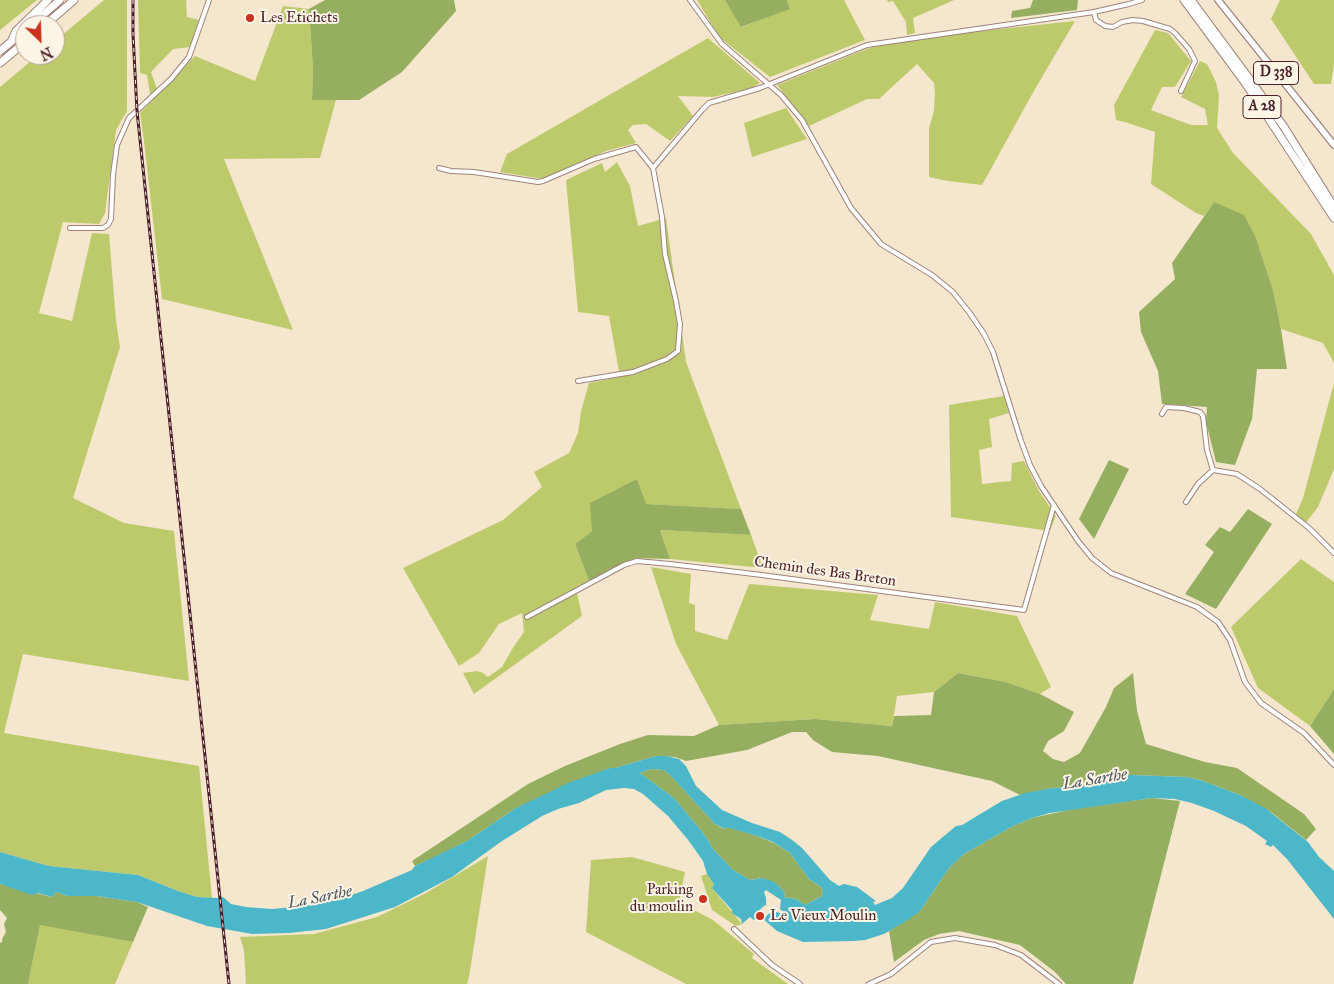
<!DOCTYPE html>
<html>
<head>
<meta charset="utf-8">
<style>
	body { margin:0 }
	#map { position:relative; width:1334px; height:984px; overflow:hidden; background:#f4e7cd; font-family:"IM FELL Great Primer",serif }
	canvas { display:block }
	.north { position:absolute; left:15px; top:15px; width:50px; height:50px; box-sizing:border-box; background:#fcf5e5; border:1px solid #b59f9b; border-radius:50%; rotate:156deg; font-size:14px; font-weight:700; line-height:20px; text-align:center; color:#4a1f2b }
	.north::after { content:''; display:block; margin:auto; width:18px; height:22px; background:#c8321e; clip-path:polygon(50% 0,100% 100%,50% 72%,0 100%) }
</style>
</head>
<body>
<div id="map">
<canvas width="1334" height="984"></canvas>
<div class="north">N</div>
</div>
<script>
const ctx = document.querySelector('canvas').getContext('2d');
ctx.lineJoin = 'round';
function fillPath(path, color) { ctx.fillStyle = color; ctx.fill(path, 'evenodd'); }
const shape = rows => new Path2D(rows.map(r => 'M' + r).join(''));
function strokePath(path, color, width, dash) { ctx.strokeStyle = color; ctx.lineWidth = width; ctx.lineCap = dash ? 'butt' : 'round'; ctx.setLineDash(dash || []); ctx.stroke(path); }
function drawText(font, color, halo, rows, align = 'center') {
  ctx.font = font + ' "IM FELL Great Primer",serif'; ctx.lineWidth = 4; ctx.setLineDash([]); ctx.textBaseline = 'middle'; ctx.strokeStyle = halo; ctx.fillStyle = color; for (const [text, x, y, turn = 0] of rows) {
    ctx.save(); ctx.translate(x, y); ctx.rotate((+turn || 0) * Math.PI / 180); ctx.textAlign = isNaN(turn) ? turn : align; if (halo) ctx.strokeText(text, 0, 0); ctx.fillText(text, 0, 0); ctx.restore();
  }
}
const green = shape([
	[0,0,37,0,0,30],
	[104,0,127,0,127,111,116,130,105,213,99,224,63,222,39,313,72,321,92,233,109,234,116,321,120,347,73,498,124,523,174,531,189,681,23,654,4,733,199,766,212,898,197,897,178,891,138,875,49,866,0,852,0,87,38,55,55,55,55,41],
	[138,0,186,0,187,17,199,20,190,47,173,49,151,72,157,89,150,94,147,75,140,73],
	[697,0,725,0,742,27,790,8,787,0,844,0,865,40,770,77,719,37],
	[887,0,954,0,913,18,915,33,907,35,906,22,893,1,888,2],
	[1280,0,1334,0,1334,64,1331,84,1314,84,1271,19],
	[283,6,309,9,313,69,312,100,336,100,320,158,224,159,293,330,162,299,144,141,140,113,195,56,255,81],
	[1075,21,1035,89,982,185,948,181,929,177,929,128,934,111,935,93,934,83,917,64,879,99,867,99,809,126,777,85,869,48,916,38],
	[1155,30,1168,33,1191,61,1175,87,1162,87,1151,110,1191,125,1208,125,1205,109,1181,97,1200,61,1207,64,1216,82,1219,96,1217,128,1233,153,1311,234,1334,275,1334,363,1323,343,1281,329,1273,290,1256,238,1214,202,1204,216,1196,213,1151,184,1155,132,1125,122,1116,120,1114,105],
	[708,38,760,83,752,88,713,97,678,96,693,116,670,141,646,124,633,125,628,130,636,143,606,151,543,179,500,172,507,154],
	[786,108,807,139,752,157,744,123],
	[617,162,630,186,638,226,666,218,686,362,741,509,645,504,637,479,592,531,575,544,589,581,576,588,582,616,474,694,463,673,477,671,483,673,488,677,502,667,514,646,524,632,522,613,499,624,479,653,459,666,403,568,503,520,542,487,534,472,569,453,578,433,581,411,589,383,620,377,609,316,578,312,566,180,602,163,605,172],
	[1334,383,1334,469,1318,507,1304,525,1296,514,1303,498],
	[1004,396,1009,413,989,419,992,447,979,450,982,484,1011,481,1012,463,1024,461,1039,491,1056,516,1050,531,951,517,949,405],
	[660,530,751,535,763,568,670,559],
	[1301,559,1334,582,1334,689,1310,726,1258,688,1231,627],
	[651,567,691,574,689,603,695,605,695,631,727,640,749,584,878,595,870,620,929,629,935,602,1017,616,1051,687,1040,694,1006,682,958,673,934,692,897,696,892,726,815,719,719,725,676,644],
	[488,856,469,977,467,984,246,984,244,950,240,937,314,934,377,917,426,893],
	[632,857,685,872,679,902,713,920,754,954,752,958,788,984,686,984,586,932,591,860],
	[707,874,714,884,712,888,742,924,736,926,712,910,701,876],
	[40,924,133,942,115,984,28,984]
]);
const forest = shape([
	[325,0,454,0,456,11,402,72,359,100,312,100,313,69,309,9],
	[725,0,787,0,790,9,741,27],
	[1033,0,1078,0,1077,10,1011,18,1012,11,1030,8],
	[1214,202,1244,215,1256,238,1273,290,1281,329,1287,369,1257,369,1252,419,1235,465,1216,462,1206,422,1207,407,1162,404,1158,371,1141,332,1139,312,1175,279,1172,263],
	[1109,460,1129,469,1094,539,1079,519],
	[637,479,646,504,741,509,751,535,660,530,670,559,636,558,589,581,575,544,592,531,590,503],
	[1248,509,1272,524,1216,609,1185,594,1214,552,1205,545,1220,527,1230,532],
	[958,673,1006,682,1040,694,1074,712,1064,731,1048,741,1043,751,1053,759,1064,762,1080,753,1106,707,1114,688,1133,673,1137,711,1146,744,1205,762,1237,768,1304,814,1316,829,1306,840,1272,813,1240,795,1200,780,1186,777,1132,775,1116,776,1092,785,1053,788,1020,795,992,781,878,756,832,752,813,740,806,732,792,732,747,750,686,761,675,757,656,756,615,768,610,768,516,808,467,841,433,858,415,866,412,861,528,784,565,766,620,744,648,735,694,736,719,725,815,719,892,726,894,716,931,715,934,692],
	[1334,689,1334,754,1310,726],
	[651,769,664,770,672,777,715,824,724,829,726,826,757,836,774,843,790,853,809,879,821,887,823,890,822,896,805,905,796,899,784,897,785,893,778,885,762,878,750,880,733,870,714,850,704,834,674,798,640,773],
	[1152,798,1180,801,1133,984,1066,984,1055,972,1020,945,959,931,939,934,924,940,894,962,889,931,920,911,949,868,964,854,1013,826,1032,818,1073,809],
	[0,884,52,897,56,892,68,896,96,896,137,902,148,907,133,942,40,925,28,984,0,984,0,943,2,942,2,939,6,932,4,924,7,918,0,910]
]);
const water = shape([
	[656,756,666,756,679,759,686,766,696,786,722,810,752,823,780,832,792,840,802,848,830,880,839,886,844,884,857,887,876,901,873,902,875,905,892,898,903,888,931,847,956,826,962,825,1002,801,1025,793,1053,788,1092,785,1116,776,1132,775,1186,777,1200,780,1240,795,1265,808,1308,842,1319,857,1334,871,1334,919,1287,859,1273,845,1271,847,1265,844,1267,841,1246,826,1214,811,1192,803,1175,799,1152,798,1050,813,1032,818,1013,826,964,854,949,868,920,911,908,920,884,934,865,940,854,941,803,942,777,931,763,919,771,912,770,910,783,914,784,912,780,909,781,900,766,890,764,892,766,898,766,906,765,905,754,915,756,918,754,920,750,917,742,924,741,919,732,913,732,910,712,888,714,884,707,874,703,861,689,841,668,816,643,794,634,789,624,788,606,790,579,803,558,809,542,816,502,841,452,877,395,907,326,929,289,933,252,934,241,932,207,926,137,902,96,896,68,896,56,892,52,897,38,893,32,895,0,884,0,852,49,866,138,875,178,891,197,897,217,898,223,897,231,904,246,907,272,909,306,906,337,900,363,891,412,870,415,866,467,841,516,808,568,783,610,768,615,768],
	[651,769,664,770,672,777,715,824,725,829,726,827,757,836,773,842,790,853,809,879,821,887,823,890,822,896,805,905,796,899,784,897,785,893,778,885,772,881,762,878,750,880,733,870,714,850,704,834,674,798,640,773]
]);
const street = shape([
	[690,0,722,44,781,95,802,120,851,208,881,244,932,275,953,292,969,312,984,334,993,352,1021,441,1030,465,1041,486,1078,541,1092,558,1111,573,1197,607,1218,622,1230,640,1245,682,1261,703,1304,733,1334,765],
	[1094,12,1096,20,1105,26,1113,27,1122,22,1133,20,1143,21,1170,29,1175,33,1189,49,1195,61,1181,91],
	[439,168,451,171,474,172,538,182,543,181,594,159,636,147,653,168],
	[70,228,103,228,108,225,111,219,113,175,117,145,129,118,171,79,189,57,209,0],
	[578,381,633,372,667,359,678,351,680,324,676,301,665,254,662,217,653,168,702,110,709,103,760,88,867,45,1094,12,1129,4,1142,0],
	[1162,414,1166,407,1184,408,1200,412,1203,416,1207,450,1213,470,1237,474,1260,489,1309,528,1334,553],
	[1186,502,1198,484,1213,470],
	[527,617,624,565,637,561,670,564,754,574,1024,610,1054,505],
	[734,929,772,965,800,984],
	[869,984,891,974,931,942,955,938,995,945,1021,955,1059,984]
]);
const primary = shape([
	[1218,0,1334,145]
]);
const highway = shape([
	[1184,0,1246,84,1334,218],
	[1191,0,1248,77,1284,127,1334,207],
	[31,25,60,0],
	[45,25,74,0],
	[11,42,16,31,48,0],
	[0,51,25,30],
	[0,63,25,42]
]);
const rail = shape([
	[133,0,133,34,137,111,229,984]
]);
const markers = [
	[250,18,5,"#c8321e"],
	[703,899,5,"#c8321e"],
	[760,916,5,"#c8321e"]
];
const shields = [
	[1276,73,45],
	[1262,107,38]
];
const shieldNames = [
	["D 338",1276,73],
	["A 28",1262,107]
];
const poiNames = [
	["Les Etichets",260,18],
	["Parking",693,890,"right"],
	["du moulin",693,907,"right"],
	["Le Vieux Moulin",770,916]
];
const streetNames = [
	["Chemin des Bas Breton",825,572,8]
];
const waterNames = [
	["La Sarthe",1095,780,-9],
	["La Sarthe",320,898,-11]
];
fillPath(green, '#bdca6c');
fillPath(forest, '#96ae60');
fillPath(water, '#4bb7c8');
strokePath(street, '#9f837c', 6);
strokePath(primary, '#9f837c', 8);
strokePath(highway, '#9f837c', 9);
strokePath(street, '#fff', 4);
strokePath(primary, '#fff', 5.5);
strokePath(highway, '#fff', 7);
strokePath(rail, '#4a1f2b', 3);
strokePath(rail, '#fcf5e5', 1, [4]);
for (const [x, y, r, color] of markers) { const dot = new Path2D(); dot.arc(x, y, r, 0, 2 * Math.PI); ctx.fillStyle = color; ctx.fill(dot); strokePath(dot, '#fcf5e5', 2); }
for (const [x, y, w] of shields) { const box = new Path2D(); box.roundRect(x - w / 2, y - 11.5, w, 23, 4); ctx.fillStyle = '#fcf5e5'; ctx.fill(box); strokePath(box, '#4a1f2b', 1); }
drawText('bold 14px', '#4a1f2b', null, shieldNames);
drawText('15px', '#4a1f2b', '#fcf5e5', poiNames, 'left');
drawText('15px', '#4a1f2b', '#fcf5e5', streetNames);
drawText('italic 16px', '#4a5462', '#fcf5e5', waterNames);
</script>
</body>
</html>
